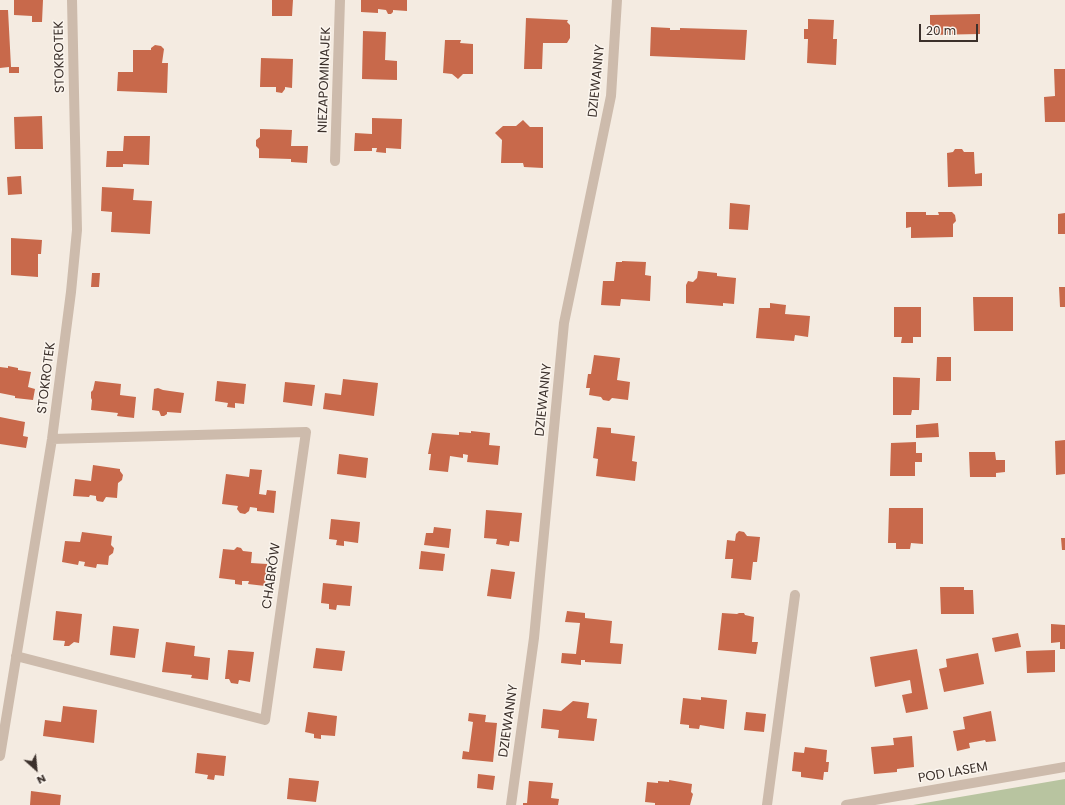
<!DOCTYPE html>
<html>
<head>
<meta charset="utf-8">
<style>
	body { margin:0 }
	#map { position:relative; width:1065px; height:805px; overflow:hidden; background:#f4ebe1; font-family:Poppins,sans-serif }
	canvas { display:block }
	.north { position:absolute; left:16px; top:749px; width:40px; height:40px; -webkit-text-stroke:3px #fbf5ee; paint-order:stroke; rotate:153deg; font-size:11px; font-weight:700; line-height:16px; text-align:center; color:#3b302b }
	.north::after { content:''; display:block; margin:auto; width:14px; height:18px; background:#3b302b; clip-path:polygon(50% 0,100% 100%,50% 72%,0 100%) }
	.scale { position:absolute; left:919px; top:24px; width:59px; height:18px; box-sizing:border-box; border:2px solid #3b302b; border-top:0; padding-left:5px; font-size:12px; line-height:14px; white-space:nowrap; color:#3b302b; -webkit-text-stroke:3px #fbf5ee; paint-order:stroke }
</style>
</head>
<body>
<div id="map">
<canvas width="1065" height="805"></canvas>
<div class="north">N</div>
<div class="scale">20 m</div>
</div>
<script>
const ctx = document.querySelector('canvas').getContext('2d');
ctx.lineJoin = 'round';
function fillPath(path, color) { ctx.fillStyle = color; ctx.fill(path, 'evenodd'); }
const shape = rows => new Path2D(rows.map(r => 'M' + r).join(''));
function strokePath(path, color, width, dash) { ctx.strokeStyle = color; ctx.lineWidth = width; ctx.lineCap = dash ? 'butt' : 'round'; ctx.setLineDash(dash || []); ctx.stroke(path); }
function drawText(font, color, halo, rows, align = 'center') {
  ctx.font = font + ' Poppins,sans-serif'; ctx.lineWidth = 3; ctx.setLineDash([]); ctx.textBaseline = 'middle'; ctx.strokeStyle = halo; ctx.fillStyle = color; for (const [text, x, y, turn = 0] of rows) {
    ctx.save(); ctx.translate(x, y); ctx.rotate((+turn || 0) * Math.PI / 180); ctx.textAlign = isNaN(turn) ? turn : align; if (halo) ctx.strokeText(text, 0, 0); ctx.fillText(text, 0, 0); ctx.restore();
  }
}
const green = shape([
	[1065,779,1065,805,913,805]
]);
const building = shape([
	[14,0,43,0,42,22,32,22,32,16,14,15],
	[272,0,293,0,292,16,272,16],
	[361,0,407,0,407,11,393,10,393,12,391,14,388,14,386,10,378,9,378,13,361,12],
	[0,10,8,10,11,67,19,67,19,73,9,73,9,67,0,68],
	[980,14,980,34,930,35,930,15],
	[526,18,568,20,567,22,570,25,570,38,567,43,543,43,542,69,524,69],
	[808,19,834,20,833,39,837,39,836,65,807,63,808,39,804,39,804,29,808,29],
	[651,27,670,28,670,30,680,30,680,28,747,30,745,60,650,56],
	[363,31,386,32,385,60,397,61,397,80,362,79],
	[445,40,461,40,460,43,473,44,473,74,463,74,458,79,452,74,443,73],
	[155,45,161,46,164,49,162,63,168,63,167,93,117,91,118,72,133,72,133,50,151,50,151,48],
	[261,58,293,59,292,88,285,87,285,89,282,93,276,92,276,87,260,87],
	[1054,69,1065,69,1065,122,1045,122,1044,97,1055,96],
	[42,116,43,149,15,149,14,117],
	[372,118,402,119,401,149,386,148,386,153,376,152,377,148,372,148,372,151,354,151,355,133,372,134],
	[523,120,530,127,543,127,543,168,524,167,523,163,501,163,502,140,495,133,503,126,516,126],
	[260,129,292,130,291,146,308,146,307,163,291,162,291,159,259,158,259,149,256,146,256,140,260,137],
	[124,136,150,136,149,165,123,164,123,167,106,167,107,151,123,151],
	[955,149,962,149,964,152,974,152,975,174,982,173,982,186,948,187,947,153,953,152],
	[21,176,22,194,8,195,7,177],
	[102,187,134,189,133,200,152,201,150,234,111,232,112,212,101,211],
	[730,203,750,205,748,230,729,229],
	[906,212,926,212,926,215,939,215,938,212,952,212,955,215,956,221,953,224,953,237,911,238,911,227,906,228],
	[1065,213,1065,234,1058,234,1058,214],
	[11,238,42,240,41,254,38,254,38,277,11,275],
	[622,261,646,262,645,275,651,276,650,301,621,299,620,306,601,305,603,281,614,281,616,262,622,262],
	[698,271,717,273,717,276,736,278,734,304,723,303,723,306,686,303,686,285,688,281,693,282,697,278],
	[92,273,100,273,99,287,91,287],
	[1059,287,1065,287,1065,307,1060,307],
	[973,297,1013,297,1013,331,974,331],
	[770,303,786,305,785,314,810,316,808,337,795,335,794,341,756,338,759,308,770,308],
	[894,307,921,307,921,337,913,337,913,343,901,343,902,337,894,337],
	[594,355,620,358,617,380,630,382,628,400,612,398,609,401,603,400,601,397,589,395,590,388,586,388,588,374,591,374],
	[937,357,951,357,951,381,936,381],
	[8,366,18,368,18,370,31,372,28,387,35,389,33,400,15,398,15,396,0,393,0,367,8,368],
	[893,377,920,378,919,410,912,410,911,415,893,415],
	[343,379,378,383,374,416,323,409,325,393,341,395],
	[95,381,121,384,120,395,136,397,134,418,117,416,118,413,91,410,92,400,91,398,91,392,93,390],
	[217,381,246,384,244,404,235,403,235,408,227,407,228,403,215,401],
	[285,382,315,385,312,406,283,402],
	[158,388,163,390,184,393,181,413,167,412,167,414,164,416,161,416,159,411,152,410,154,389],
	[0,417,25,422,23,436,28,437,26,448,0,444],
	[938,423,939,437,916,438,916,425],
	[597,427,611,428,611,433,635,436,632,461,637,462,635,481,596,476,598,459,593,458],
	[471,431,490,433,489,445,500,446,498,465,467,462,468,455,463,454,463,458,450,456,448,472,429,470,431,454,428,454,432,433,459,435,459,432,471,433],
	[1065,440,1065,474,1056,475,1055,441],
	[916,442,916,453,922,453,922,462,915,462,915,476,890,476,891,443],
	[969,452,995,452,996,460,1005,460,1005,472,996,473,996,477,970,477],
	[339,454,368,458,366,478,337,474],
	[93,465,120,469,120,471,123,475,122,480,118,483,117,498,106,497,103,502,97,501,96,499,96,496,90,495,89,497,73,496,75,479,91,481],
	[250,469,262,470,259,494,266,495,267,490,276,491,274,513,257,511,257,508,250,507,249,511,245,514,240,513,237,509,238,506,222,504,226,474,249,477],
	[889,508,923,508,923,544,911,543,910,549,896,549,896,543,888,543],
	[486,510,522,513,519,542,510,541,509,546,496,544,497,539,484,538],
	[331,519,360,522,358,543,344,541,344,546,336,545,337,540,329,539],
	[434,527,451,529,449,548,424,545,426,533,433,533],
	[739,531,744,532,747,536,760,537,757,562,753,562,751,580,731,578,733,559,725,559,727,540,735,541,736,534],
	[82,532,112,536,111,545,114,548,113,553,109,556,108,565,97,564,96,568,84,566,85,562,79,561,78,565,62,562,65,541,80,542],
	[1061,538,1065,538,1065,550,1062,550],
	[237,547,241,548,243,551,252,552,251,563,267,564,265,586,248,584,249,581,242,581,242,585,235,584,235,580,219,578,223,549,234,550],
	[421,551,445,554,443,571,419,569],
	[491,569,515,572,511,599,487,596],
	[323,583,352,586,350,606,337,605,336,610,329,609,329,604,321,603],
	[940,587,964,587,964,590,973,590,974,614,941,614],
	[56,611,82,614,79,643,74,642,69,646,64,646,65,641,53,640],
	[567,611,585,613,585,618,612,621,610,643,623,644,621,664,585,662,585,660,581,660,581,665,561,663,562,653,576,654,580,623,565,622],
	[722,613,737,614,739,613,744,613,745,615,754,617,752,642,758,642,756,654,718,650],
	[1051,624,1065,625,1065,649,1060,649,1060,642,1051,643],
	[113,626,139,629,135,658,110,655],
	[1018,633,1021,647,995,652,992,638],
	[166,642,195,646,194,656,210,658,208,680,191,678,192,675,162,672],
	[316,648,345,651,342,671,313,668],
	[917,649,928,709,906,713,902,695,912,693,910,680,875,687,870,657],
	[228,650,254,652,250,682,239,680,238,684,231,683,229,679,225,679],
	[1055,650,1055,672,1027,673,1026,651],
	[978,653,984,684,944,692,939,669,947,667,946,659],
	[701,697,727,700,724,729,700,725,699,729,689,728,689,725,680,724,683,698,701,700],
	[573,701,589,703,587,718,597,719,594,741,558,738,559,730,541,728,543,709,561,711],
	[63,706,97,710,94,743,43,736,45,720,61,722],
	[991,711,996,741,986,742,985,740,969,743,970,748,957,751,953,731,965,729,963,717],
	[308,712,337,716,335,736,321,735,321,739,314,738,314,734,305,732],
	[746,712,766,714,764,732,744,730],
	[469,713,486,715,485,722,497,723,493,762,462,759,463,751,469,752,473,722,468,721],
	[912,736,914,767,897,769,897,772,874,774,871,747,894,745,893,738],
	[805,747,827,750,826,762,829,762,828,772,824,772,823,780,801,777,801,772,792,771,794,752,804,753],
	[197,753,226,756,224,776,215,775,214,780,207,779,208,775,195,773],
	[478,774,495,776,493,790,477,788],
	[289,778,319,781,316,802,287,799],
	[669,780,692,784,691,792,693,794,690,805,655,805,655,803,645,802,647,782,658,783,658,781,669,782],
	[529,781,553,783,551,798,559,799,558,805,523,805,523,803,527,803],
	[31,791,61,795,60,805,30,805]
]);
const minor = shape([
	[335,161,340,0],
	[16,656,265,720,306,432,52,439],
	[0,756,52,439,71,292,77,230,72,0],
	[511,805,534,638,564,323,611,96,617,0],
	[767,805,795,595],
	[846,805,1065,767]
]);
const streetNames = [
	["STOKROTEK",60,57,-91],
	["NIEZAPOMINAJEK",325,80,-88],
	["DZIEWANNY",597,81,-84],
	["STOKROTEK",47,378,-83],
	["DZIEWANNY",544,400,-84],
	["CHABRÓW",272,576,-82],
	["DZIEWANNY",509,721,-82],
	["POD LASEM",953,773,-10]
];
fillPath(green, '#b8c4a0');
fillPath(building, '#c8694b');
strokePath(minor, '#cdbbac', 10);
drawText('13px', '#3b302b', '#fbf5ee', streetNames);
</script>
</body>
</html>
